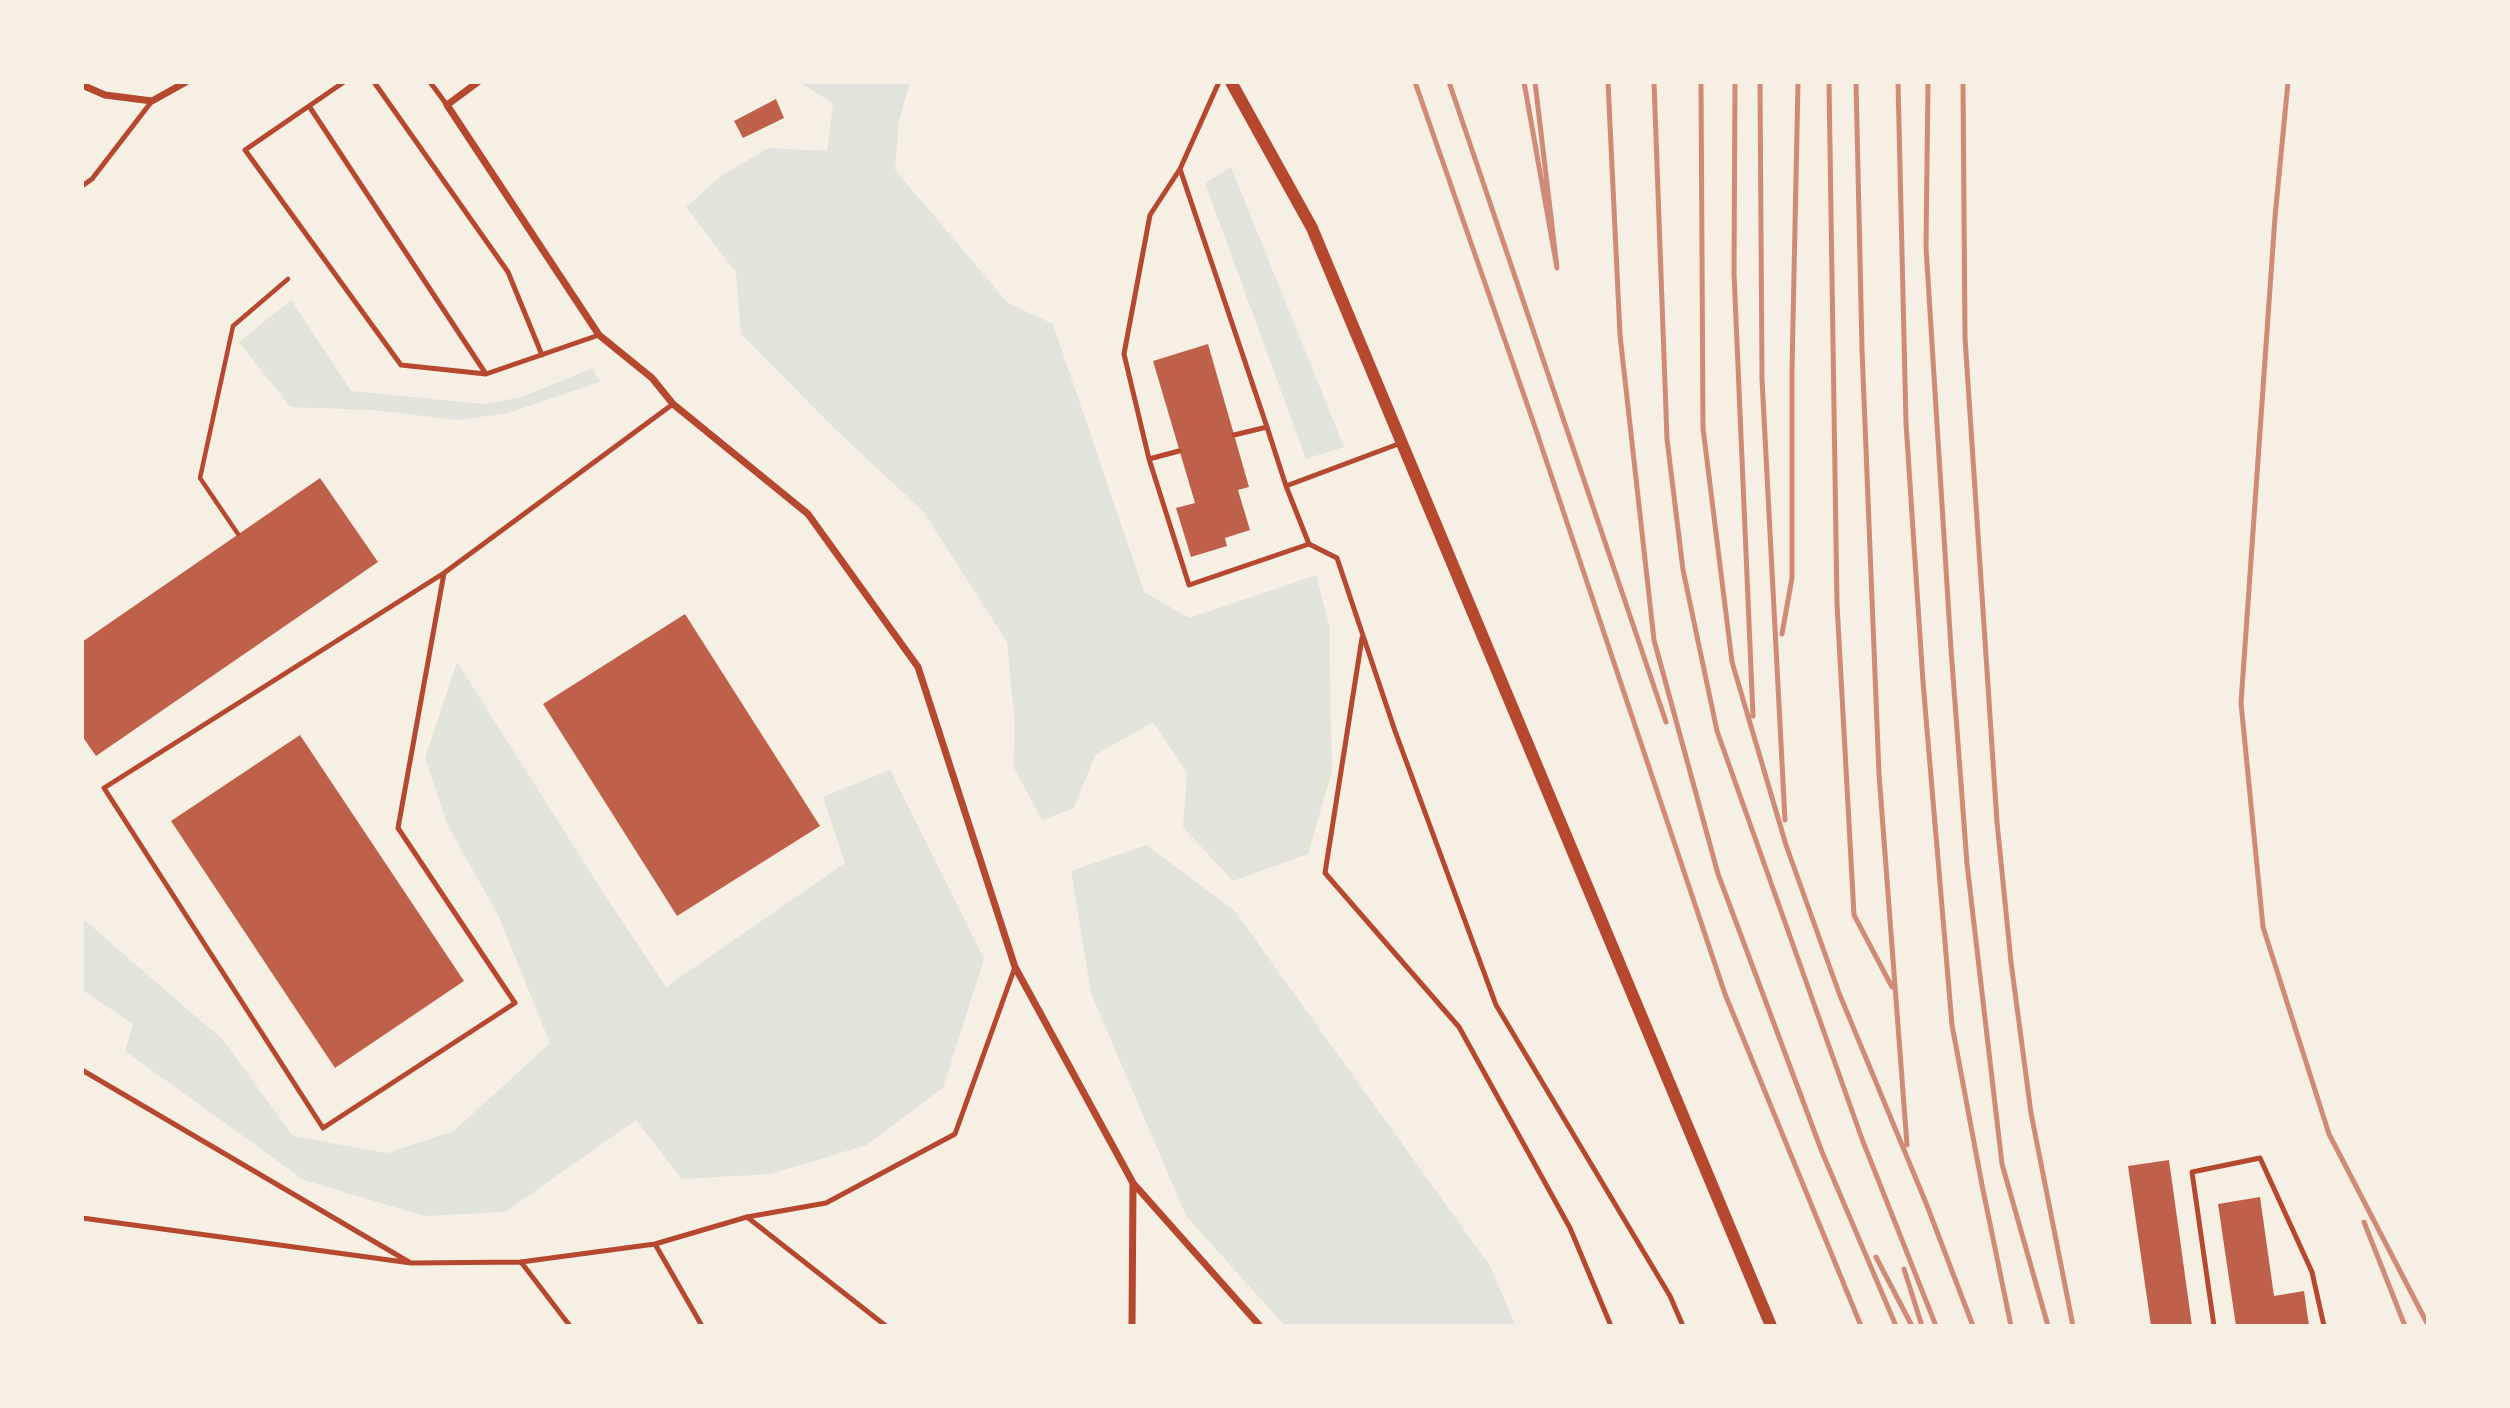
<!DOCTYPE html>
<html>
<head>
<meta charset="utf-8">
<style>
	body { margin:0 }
	#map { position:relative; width:2510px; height:1408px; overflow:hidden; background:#f6efe4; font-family:Ubuntu,sans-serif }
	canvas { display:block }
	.frame { position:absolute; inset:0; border:84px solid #f6efe4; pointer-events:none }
</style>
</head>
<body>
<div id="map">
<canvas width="2510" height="1408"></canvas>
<div class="frame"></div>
</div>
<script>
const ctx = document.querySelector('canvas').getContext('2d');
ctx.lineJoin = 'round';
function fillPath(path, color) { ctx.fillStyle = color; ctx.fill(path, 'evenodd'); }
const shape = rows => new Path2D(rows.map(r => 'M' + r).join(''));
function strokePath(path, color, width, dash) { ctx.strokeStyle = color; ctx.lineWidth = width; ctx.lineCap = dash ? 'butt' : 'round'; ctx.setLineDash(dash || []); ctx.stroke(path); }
const green = shape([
	[800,82,910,82,899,121,895,170,1008,303,1053,324,1144,592,1189,618,1316,575,1329,625,1332,771,1308,854,1233,881,1183,827,1187,773,1153,722,1095,755,1074,808,1042,820,1013,766,1015,728,1007,642,923,511,838,432,741,334,736,272,686,207,722,175,769,148,827,151,833,104],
	[1231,167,1344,447,1306,459,1205,183],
	[291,300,351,391,485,404,522,397,592,368,600,382,508,413,458,420,372,410,290,407,239,342],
	[457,662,606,897,666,987,845,863,823,797,890,770,984,959,943,1088,867,1145,770,1174,682,1179,636,1120,505,1212,424,1216,304,1180,125,1051,133,1024,82,990,82,918,223,1040,293,1136,387,1153,454,1131,550,1043,499,917,447,824,425,758],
	[1146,845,1234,910,1490,1266,1516,1326,1285,1326,1186,1216,1091,993,1071,871]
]);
const building = shape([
	[776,99,784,118,743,138,734,121],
	[1208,344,1249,487,1238,490,1250,530,1225,538,1227,546,1191,557,1176,508,1195,503,1153,361],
	[320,478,378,562,96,756,82,736,82,642],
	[685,614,820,826,677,916,543,704],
	[300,735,464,981,335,1068,171,821],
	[2169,1160,2192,1326,2151,1326,2128,1166],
	[2260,1197,2274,1296,2304,1291,2309,1326,2236,1326,2218,1204]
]);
const path = shape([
	[238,534,200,478,233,326,288,279]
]);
const service = shape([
	[344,82,245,150,401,365,486,374],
	[374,82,508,272,542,355],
	[430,82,447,105],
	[309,106,486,374,599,335],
	[1180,169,1267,427],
	[82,186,92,179,152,101],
	[1234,435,1267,427,1286,486,1401,443],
	[1179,451,1149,459,1124,354,1150,215,1180,169,1219,82],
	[1149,459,1189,585,1309,544,1286,486],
	[1309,544,1337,558,1395,731,1496,1005,1670,1296,1683,1326],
	[444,573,398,828,515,1003,323,1128,104,788,444,573,673,404],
	[1362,638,1325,873,1459,1027,1570,1228,1611,1326],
	[82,1070,409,1262],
	[747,1217,886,1326],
	[82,1218,411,1263,521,1262,655,1244,747,1217,826,1203,955,1134,1015,967],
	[655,1244,702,1326],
	[521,1262,570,1326],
	[2214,1326,2192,1172,2260,1158,2312,1272,2324,1326]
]);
const minor = shape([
	[478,82,447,105,599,335,652,378,673,404,808,514,918,667,1015,967,1133,1183,1132,1326],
	[82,85,105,95,152,101,186,82],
	[1133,1183,1260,1326]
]);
const tertiary = shape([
	[1231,82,1312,228,1771,1326]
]);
const rail = shape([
	[1415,82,1534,424,1725,994,1861,1326],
	[1449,82,1666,722],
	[1524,82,1557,268,1535,82],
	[1608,82,1620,335,1654,640,1718,874,1822,1152,1896,1326],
	[1654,82,1667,439,1683,570,1717,731,1862,1139,1936,1326],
	[1701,82,1703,428,1732,662,1786,845,1839,993,1926,1203,1973,1326],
	[1735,82,1734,273,1753,716],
	[1760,82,1762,379,1785,820],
	[1829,82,1837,604,1854,915,1892,987],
	[1856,82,1862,349,1879,774,1907,1145],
	[1898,82,1906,423,1923,682,1952,1025,1982,1185,2011,1326],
	[1928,82,1926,247,1951,649,1967,864,2002,1164,2048,1326],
	[1963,82,1965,338,1997,822,2011,962,2031,1113,2073,1326],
	[2288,82,2275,217,2241,703,2263,927,2329,1134,2428,1325],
	[1782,634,1792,578,1792,370,1798,82],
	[2364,1222,2405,1326],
	[1876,1257,1912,1326],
	[1904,1269,1922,1326]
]);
fillPath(green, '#e2e4dc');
fillPath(building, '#bf614a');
strokePath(path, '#b5482f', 4.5);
strokePath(service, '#b5482f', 5);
strokePath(minor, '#b5482f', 7);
strokePath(tertiary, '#b5482f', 12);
strokePath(rail, '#cf8b77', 5);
</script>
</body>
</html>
